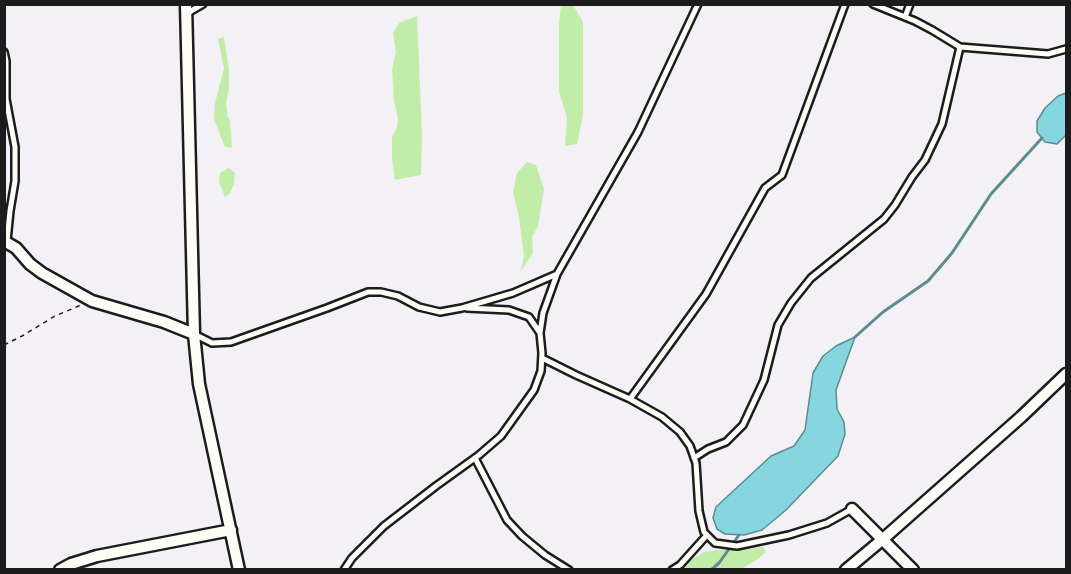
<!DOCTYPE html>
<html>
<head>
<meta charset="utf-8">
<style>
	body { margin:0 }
	#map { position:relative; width:1071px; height:574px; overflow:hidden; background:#f3f0f6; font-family:"Shantell Sans",sans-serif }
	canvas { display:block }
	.frame { position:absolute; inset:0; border:6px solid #1c1c1c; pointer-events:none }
</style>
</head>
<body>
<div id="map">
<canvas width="1071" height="574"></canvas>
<div class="frame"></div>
</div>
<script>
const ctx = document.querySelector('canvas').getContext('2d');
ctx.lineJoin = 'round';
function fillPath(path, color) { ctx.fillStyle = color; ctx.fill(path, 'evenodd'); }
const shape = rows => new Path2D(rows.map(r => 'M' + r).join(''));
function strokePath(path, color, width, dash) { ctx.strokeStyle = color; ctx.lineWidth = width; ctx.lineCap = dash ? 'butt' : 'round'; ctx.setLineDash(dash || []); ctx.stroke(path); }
const green = shape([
	[561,5,573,5,583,22,583,115,577,144,565,146,567,117,559,92,559,23],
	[417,16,422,136,421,175,395,180,392,158,392,137,397,127,398,118,394,101,392,69,396,52,393,33,399,23],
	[224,37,229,69,229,89,226,103,228,117,230,120,232,148,225,147,214,119,215,103,224,68,218,39],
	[527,162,536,165,544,189,538,226,532,237,533,253,521,271,524,256,519,218,513,192,517,173],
	[229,168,235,173,234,184,230,193,225,197,219,182,220,173],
	[763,547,766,552,758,559,741,569,678,570,688,561,704,552,715,550,743,550]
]);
const water = shape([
	[1066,93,1066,135,1057,144,1045,142,1037,132,1037,121,1045,108,1058,96,1066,93],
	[855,337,836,390,837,409,844,422,845,434,838,456,786,510,762,530,744,535,725,534,717,529,713,518,716,507,771,456,794,446,805,430,813,373,823,356,836,346,855,337]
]);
const stream = shape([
	[855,337,883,312,928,281,952,253,991,194,1042,138],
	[711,570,719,563,739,535]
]);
const path = shape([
	[4,345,22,336,55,316,81,305]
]);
const lane = shape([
	[873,4,915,21,932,30,960,47,1048,54,1066,49],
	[186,14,203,4],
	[905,17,910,4],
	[4,52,6,61,6,99,15,147,15,181,10,211,7,241],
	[467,308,509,310,529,317,540,333],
	[194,334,212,343,231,342,327,308,368,292,381,292,398,296,419,307,440,312,462,308,513,293,557,274],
	[542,358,576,375,630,399,662,417,680,432,690,446,696,463,699,511,704,532,715,543,737,546,789,535,827,523,852,509],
	[630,399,706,294,765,188,782,175,845,4],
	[475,458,507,520,522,536,545,555,569,570],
	[694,458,708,449,726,442,743,425,764,380,778,325,791,303,811,278,884,219,895,205,912,177,925,160,942,124,960,47],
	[344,570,352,558,384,526,436,486,479,455,501,436,534,390,541,371,542,353,540,333,543,313,557,274,638,132,698,4],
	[672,570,680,565,707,535]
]);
const street = shape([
	[186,4,194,334,199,384,239,570],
	[4,241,16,248,30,264,42,273,92,301,164,322,194,334],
	[852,509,913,570],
	[60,570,71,564,97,556,231,530],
	[846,570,883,539,1021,417,1066,374]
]);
fillPath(green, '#c1eda9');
fillPath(water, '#85d6df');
strokePath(water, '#5b8c91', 1.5);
strokePath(stream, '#5b8c91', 3);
strokePath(lane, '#1c1c1c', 10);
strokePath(street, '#1c1c1c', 15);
strokePath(path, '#1c1c1c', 1.5, [4.5, 4.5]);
strokePath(lane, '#fdfcf7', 5);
strokePath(street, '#fdfcf7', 10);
</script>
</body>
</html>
